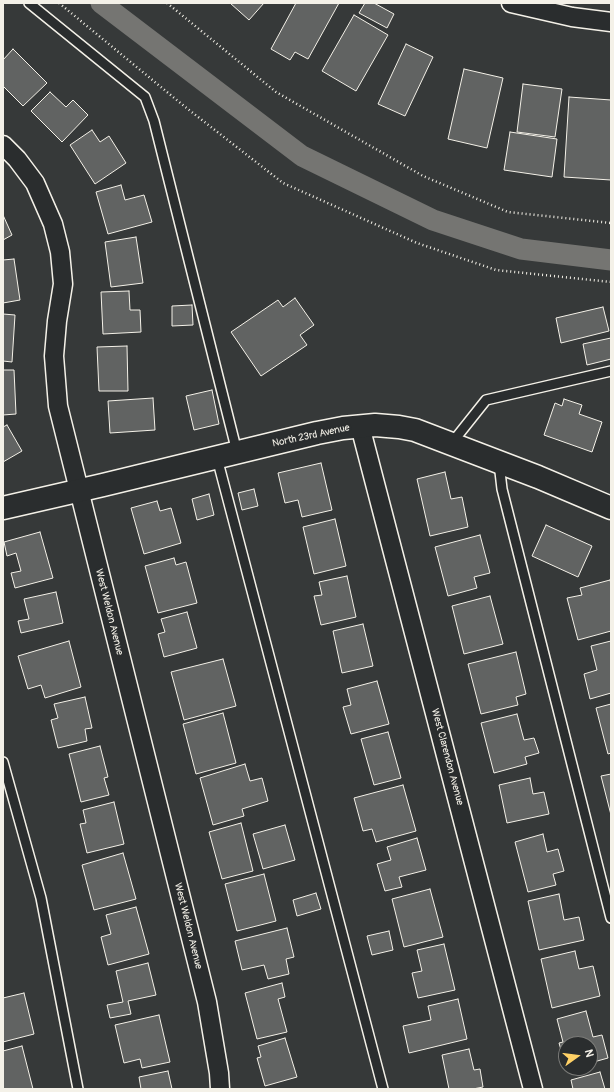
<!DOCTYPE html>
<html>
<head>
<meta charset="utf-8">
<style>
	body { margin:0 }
	#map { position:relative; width:614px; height:1092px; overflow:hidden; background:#363939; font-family:Pangolin,sans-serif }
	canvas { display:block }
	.frame { position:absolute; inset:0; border:4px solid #f4f1e8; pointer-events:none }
	.north { position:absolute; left:558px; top:1036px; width:40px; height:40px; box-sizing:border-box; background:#2a2d2e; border:1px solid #7b7b78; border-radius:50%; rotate:76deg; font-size:11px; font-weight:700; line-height:16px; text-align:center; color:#f4f1e8 }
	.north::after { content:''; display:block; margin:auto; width:14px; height:18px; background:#ffd166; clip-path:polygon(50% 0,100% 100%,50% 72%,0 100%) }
</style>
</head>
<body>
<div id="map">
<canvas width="614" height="1092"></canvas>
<div class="frame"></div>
<div class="north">N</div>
</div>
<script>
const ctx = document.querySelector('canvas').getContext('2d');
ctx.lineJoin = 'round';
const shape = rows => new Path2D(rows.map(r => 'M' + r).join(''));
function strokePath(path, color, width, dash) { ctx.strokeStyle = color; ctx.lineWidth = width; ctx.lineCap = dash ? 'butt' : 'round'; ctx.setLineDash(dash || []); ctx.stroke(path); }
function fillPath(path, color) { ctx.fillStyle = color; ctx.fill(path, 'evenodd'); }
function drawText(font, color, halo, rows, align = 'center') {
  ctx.font = font + ' Pangolin,sans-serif'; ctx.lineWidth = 4; ctx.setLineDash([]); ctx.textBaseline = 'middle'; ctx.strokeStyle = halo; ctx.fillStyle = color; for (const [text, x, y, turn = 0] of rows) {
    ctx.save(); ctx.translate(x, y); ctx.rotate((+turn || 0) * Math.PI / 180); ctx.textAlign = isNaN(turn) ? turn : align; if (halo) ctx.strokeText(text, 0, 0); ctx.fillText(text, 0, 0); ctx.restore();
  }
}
const canal = shape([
	[101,3,302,156,433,220,521,249,611,260]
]);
const building = shape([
	[230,3,264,3,249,20,230,3],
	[296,3,339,3,308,59,295,52,290,60,271,49,296,3],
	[365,3,374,3,394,14,387,28,359,13,365,3],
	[354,15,388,35,356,91,322,71,354,15],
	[406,44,433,57,405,116,378,104,406,44],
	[13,49,47,83,23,106,3,86,3,60,13,49],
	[464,69,503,78,487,148,448,139,464,69],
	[523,84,562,89,555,137,517,132,523,84],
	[50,92,66,107,73,100,88,115,62,142,31,111,50,92],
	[569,97,611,100,611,180,564,177,569,97],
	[92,130,100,142,109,136,126,163,95,184,70,145,92,130],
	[510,132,557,139,552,177,504,170,510,132],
	[121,185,125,200,144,195,152,222,108,234,96,192,121,185],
	[3,215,12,235,3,240,3,215],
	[136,237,143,283,111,287,105,242,136,237],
	[14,259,20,300,3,303,3,260,14,259],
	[129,291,130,310,140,310,141,332,103,334,101,292,129,291],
	[295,298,314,325,300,335,307,345,261,376,231,332,278,300,283,307,295,298],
	[192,305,193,325,172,326,172,306,192,305],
	[603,307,609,331,561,343,556,318,603,307],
	[3,314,15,315,12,362,3,361,3,314],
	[611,338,611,359,587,365,583,344,611,338],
	[127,346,128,391,99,391,97,347,127,346],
	[3,370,14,370,16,414,3,415,3,370],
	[212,390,219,424,194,430,186,396,212,390],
	[153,398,155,430,110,433,108,401,153,398],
	[564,399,582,405,579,414,602,422,592,452,544,435,555,403,562,406,564,399],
	[7,425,22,451,3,462,3,427,7,425],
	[321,463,332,510,302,517,298,500,285,503,278,473,321,463],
	[445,472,451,499,462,497,468,527,430,536,417,479,445,472],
	[254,489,258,506,242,510,238,493,254,489],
	[209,494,214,515,197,520,192,499,209,494],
	[157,501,160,511,171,508,181,543,144,554,131,508,157,501],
	[335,519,346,566,314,574,303,527,335,519],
	[546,525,592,546,578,577,532,556,546,525],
	[40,532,53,578,15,588,11,573,21,571,16,553,7,556,4,542,40,532],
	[480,535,490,573,474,577,477,588,448,596,435,547,480,535],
	[174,558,176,565,186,562,197,603,158,613,145,566,174,558],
	[347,576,356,617,321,625,314,596,322,595,319,582,347,576],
	[610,580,611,584,611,631,578,640,567,598,582,595,580,588,610,580],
	[56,592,63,623,21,633,18,621,29,619,24,599,56,592],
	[490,596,503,644,464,654,452,606,490,596],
	[187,612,197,648,164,657,158,634,165,632,161,619,187,612],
	[363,624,373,666,342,673,333,631,363,624],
	[69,641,81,687,45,698,41,685,28,689,18,656,69,641],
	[611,641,611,693,590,699,584,674,597,670,591,646,611,641],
	[516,652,526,694,516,697,518,705,481,714,468,664,516,652],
	[223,659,236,706,184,720,171,672,223,659],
	[377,681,389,724,351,734,343,707,351,705,347,689,377,681],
	[85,697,92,728,85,729,87,741,58,748,51,720,58,718,54,704,85,697],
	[611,704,611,753,608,754,596,708,611,704],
	[223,713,236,763,196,774,183,724,223,713],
	[517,714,524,740,534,738,539,753,525,757,527,764,494,773,481,723,517,714],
	[388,732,401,778,374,785,361,739,388,732],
	[100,746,108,777,104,778,109,795,81,802,69,754,100,746],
	[245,764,250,781,262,778,268,801,242,809,244,816,213,825,200,778,245,764],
	[611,774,611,815,601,776,611,774],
	[530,778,533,794,544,792,549,814,507,823,499,785,530,778],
	[403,785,416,831,376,842,372,829,363,831,354,798,403,785],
	[114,802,124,844,87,853,80,824,86,823,83,810,114,802],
	[241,823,253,871,222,879,209,832,241,823],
	[285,825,295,860,263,869,253,834,285,825],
	[543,834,547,852,558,849,564,871,553,874,556,885,528,892,515,842,543,834],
	[417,838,426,870,399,877,402,887,385,891,377,864,391,860,387,847,417,838],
	[123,853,136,899,94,910,82,865,123,853],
	[264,874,276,921,237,931,225,884,264,874],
	[430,889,443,937,404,947,392,899,430,889],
	[316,893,321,909,297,916,293,900,316,893],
	[559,894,564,920,579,917,584,940,539,950,528,901,559,894],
	[136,907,149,954,108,965,101,937,111,934,106,915,136,907],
	[287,928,294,957,286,959,289,974,268,979,264,965,242,970,235,941,287,928],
	[389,931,393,950,372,955,367,936,389,931],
	[444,944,455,990,418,998,412,973,422,971,417,950,444,944],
	[575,951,579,969,593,966,600,996,552,1008,541,959,575,951],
	[148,963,156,995,128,1001,131,1014,110,1018,107,1005,123,1002,116,971,148,963],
	[282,983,285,997,278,999,287,1032,257,1039,245,993,282,983],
	[24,993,34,1034,3,1042,3,998,24,993],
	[458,999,467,1039,409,1053,403,1026,431,1020,428,1006,458,999],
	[586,1011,593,1037,602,1035,608,1058,590,1063,590,1044,566,1044,566,1067,559,1043,563,1042,557,1019,586,1011],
	[159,1015,170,1062,142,1068,140,1059,124,1063,115,1025,159,1015],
	[285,1038,297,1077,265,1086,257,1058,261,1057,258,1046,285,1038],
	[22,1046,33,1089,3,1089,3,1051,22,1046],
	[469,1049,474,1070,480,1069,483,1087,473,1089,449,1089,442,1055,469,1049],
	[168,1071,172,1089,141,1089,139,1077,168,1071],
	[600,1072,605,1089,573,1089,571,1080,600,1072]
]);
const path = shape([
	[59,3,184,106,283,183,417,243,496,270,611,282],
	[167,3,276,92,423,176,508,212,611,223]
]);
const service = shape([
	[29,3,145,97,154,121,237,452],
	[451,444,486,400,611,371],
	[217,458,383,1089],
	[499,463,502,489,611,918],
	[3,762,41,898,78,1089]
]);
const minor = shape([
	[511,3,572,17,611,22],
	[3,145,17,159,35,183,53,224,60,252,63,284,57,321,54,356,58,406,207,1002,219,1073,220,1089],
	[360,426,533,1089]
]);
const tertiary = shape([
	[3,508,103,485,317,433,343,428,375,425,399,427,415,430,538,477,611,508]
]);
const streetNames = [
	["North 23rd Avenue",311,436,-12],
	["West Weldon Avenue",109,612,76],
	["West Clarendon Avenue",447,757,75],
	["West Weldon Avenue",188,926,76]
];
strokePath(canal, '#757572', 21);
fillPath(building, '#616362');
strokePath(building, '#f4f1e8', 1);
strokePath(service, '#f4f1e8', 12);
strokePath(minor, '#f4f1e8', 21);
strokePath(tertiary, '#f4f1e8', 25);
strokePath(path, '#f4f1e8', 2.5, [1, 3]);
strokePath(service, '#2a2d2e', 9);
strokePath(minor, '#2a2d2e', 18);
strokePath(tertiary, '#2a2d2e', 22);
drawText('10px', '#f4f1e8', '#2a2d2e', streetNames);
</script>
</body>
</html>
